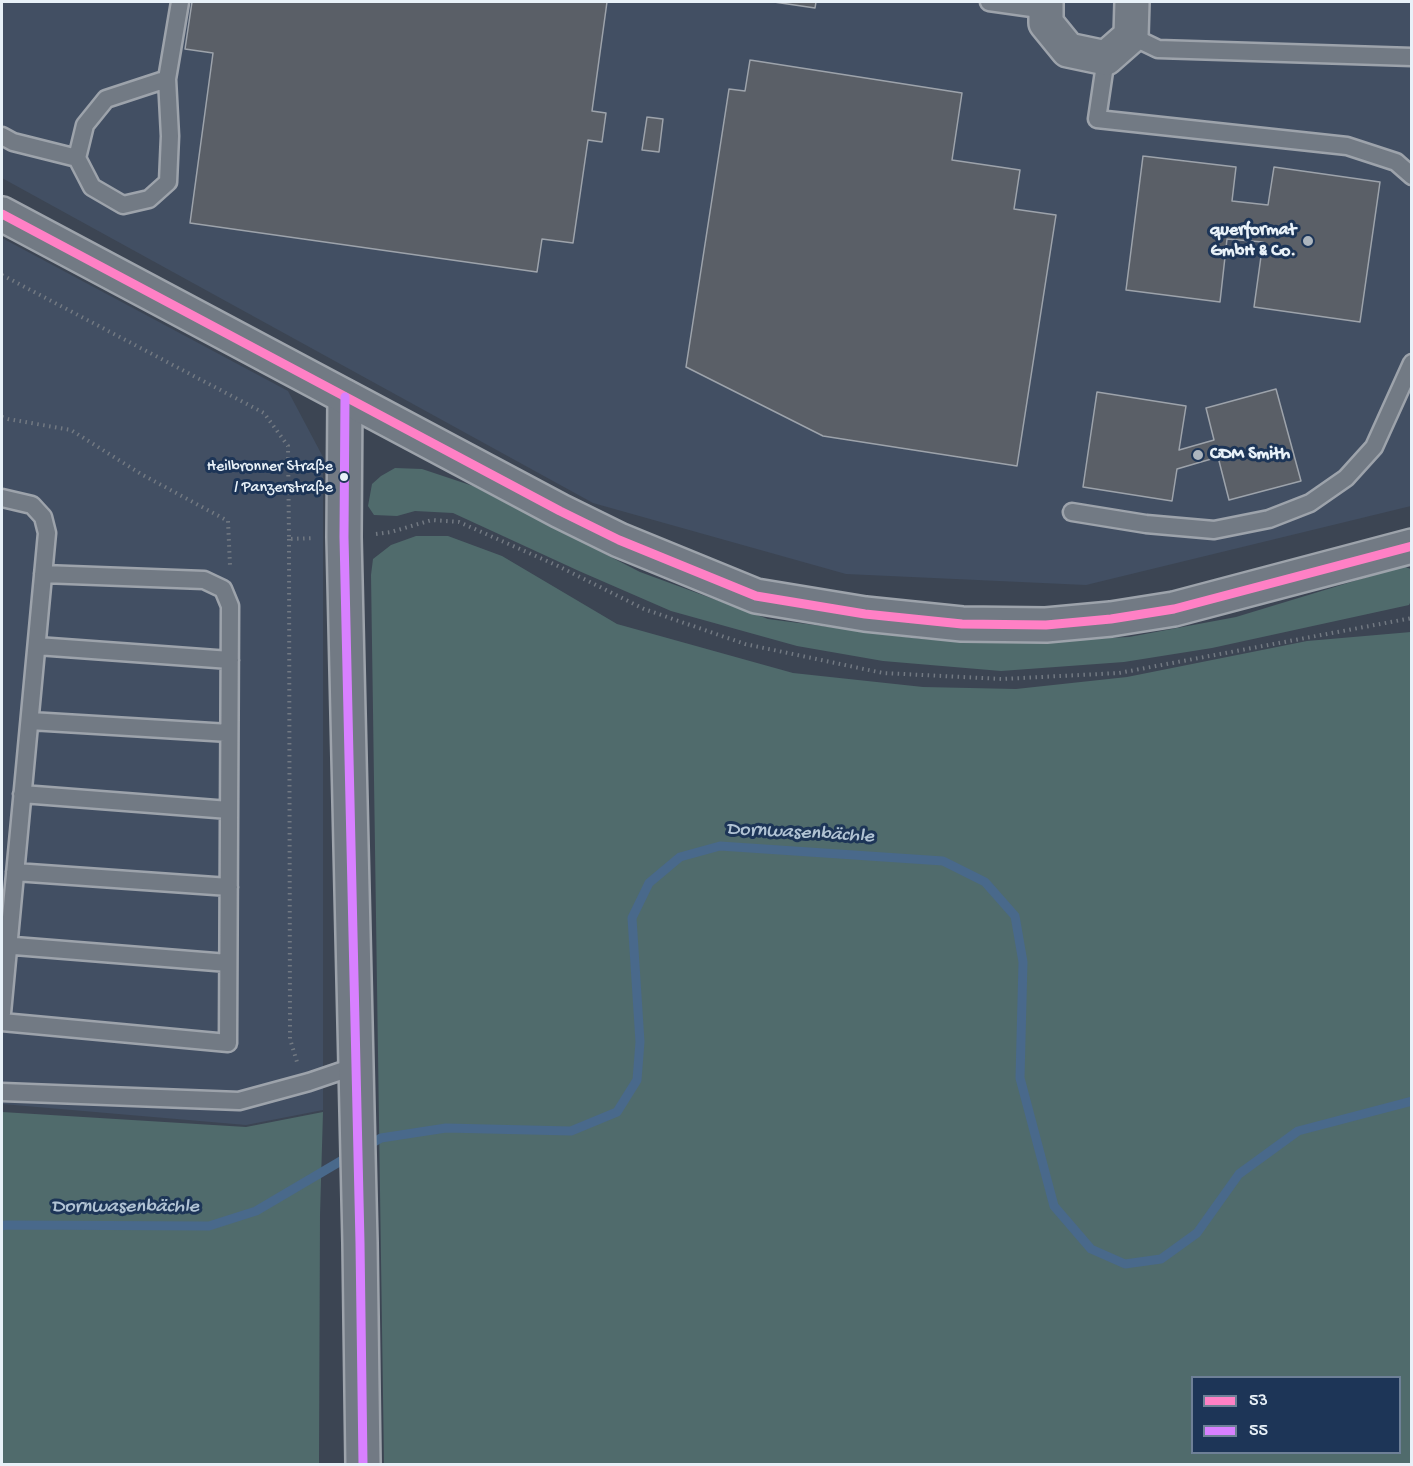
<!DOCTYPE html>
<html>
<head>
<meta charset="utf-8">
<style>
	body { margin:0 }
	#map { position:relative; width:1413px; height:1466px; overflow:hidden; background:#3c4553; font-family:"Gochi Hand",sans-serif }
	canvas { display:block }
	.frame { position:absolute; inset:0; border:3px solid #e8f1f8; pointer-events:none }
	.legend { position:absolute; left:1191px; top:1376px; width:210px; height:78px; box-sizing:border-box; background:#1d3557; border:2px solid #6e8097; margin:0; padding:8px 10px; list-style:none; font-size:18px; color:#e8f1f8 }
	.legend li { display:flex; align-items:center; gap:12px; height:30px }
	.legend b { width:30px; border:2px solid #6e8097 }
</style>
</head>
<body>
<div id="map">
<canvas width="1413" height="1466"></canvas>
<div class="frame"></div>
<ul class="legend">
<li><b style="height:8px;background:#ff80c5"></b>53</li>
<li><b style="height:8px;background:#d880ff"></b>55</li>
</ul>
</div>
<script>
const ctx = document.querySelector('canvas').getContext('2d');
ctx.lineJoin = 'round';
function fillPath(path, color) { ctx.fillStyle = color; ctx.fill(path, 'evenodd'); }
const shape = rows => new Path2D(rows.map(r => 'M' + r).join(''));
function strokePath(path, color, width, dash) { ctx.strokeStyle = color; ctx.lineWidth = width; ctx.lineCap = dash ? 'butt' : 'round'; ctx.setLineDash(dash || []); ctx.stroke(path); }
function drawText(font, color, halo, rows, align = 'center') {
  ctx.font = font + ' "Gochi Hand",sans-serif'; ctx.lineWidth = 6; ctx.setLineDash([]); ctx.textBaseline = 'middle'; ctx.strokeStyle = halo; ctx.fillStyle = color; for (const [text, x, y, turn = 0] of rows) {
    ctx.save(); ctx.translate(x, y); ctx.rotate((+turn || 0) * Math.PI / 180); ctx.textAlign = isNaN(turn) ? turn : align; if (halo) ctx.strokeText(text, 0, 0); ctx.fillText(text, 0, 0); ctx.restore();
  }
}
const built = shape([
	[2,2,1411,2,1411,506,1086,585,846,574,593,503,2,178],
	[2,238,288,391,323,457,323,1110,246,1125,2,1104]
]);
const green = shape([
	[395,468,422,469,473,486,640,572,768,619,922,639,1002,643,1129,637,1236,617,1397,568,1405,567,1411,569,1411,601,1409,605,1212,648,1124,662,1001,671,883,661,797,646,671,611,579,571,453,513,415,511,397,516,374,515,368,506,372,484,381,476],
	[416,536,448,536,502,556,617,624,793,673,923,687,1016,689,1127,677,1307,641,1411,632,1411,1464,384,1464,371,575,373,559,391,545],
	[1192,1378,1400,1378,1400,1452,1192,1452],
	[2,1112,246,1127,323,1112,320,1215,319,1464,2,1464]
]);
const stream = shape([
	[365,1147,381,1138,446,1128,571,1131,617,1112,637,1080,640,1042,632,918,649,883,680,857,720,846,943,861,985,882,1015,916,1023,962,1020,1078,1054,1206,1091,1249,1125,1264,1161,1259,1197,1233,1239,1174,1298,1131,1412,1101],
	[2,1226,5,1225,209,1226,256,1211,351,1155]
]);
const building = shape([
	[192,2,607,2,592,111,606,113,602,142,588,140,573,243,542,239,537,272,190,223,213,53,185,49,192,2],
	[774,2,816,2,815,8,774,2],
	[750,60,962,93,952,160,1020,170,1014,209,1056,215,1017,466,823,436,686,367,729,89,745,91,750,60],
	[647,117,663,119,659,152,642,150,647,117],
	[1143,156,1236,167,1232,201,1268,205,1274,167,1380,182,1360,322,1254,307,1263,242,1227,239,1220,302,1126,290,1143,156],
	[1276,389,1301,481,1229,500,1218,457,1177,469,1172,501,1083,487,1097,392,1186,406,1179,450,1214,440,1206,408,1276,389]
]);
const path = shape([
	[2,275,264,413,288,446,289,539,314,538],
	[2,417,8,419,71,430,141,474,228,521,230,566],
	[376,534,391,532,432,520,459,522,556,565,644,609,745,644,883,673,1002,679,1119,673,1412,618],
	[289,539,290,1039,297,1062]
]);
const service = shape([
	[989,2,1046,10],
	[1131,36,1158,49,1412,57],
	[1106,58,1097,119,1347,146,1396,162,1412,176],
	[167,79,106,99,85,125,77,158,92,187,123,205,149,199,168,182,170,136,167,79,180,2],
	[2,136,13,142,77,158],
	[2,498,32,505,43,517,47,533,2,1013],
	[1072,512,1146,524,1214,530,1269,519,1310,503,1346,478,1374,447,1412,363],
	[37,646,230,660],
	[30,721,229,733],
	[22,794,229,810],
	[15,872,229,887],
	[2,945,228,963],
	[2,1022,228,1043,230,606,223,589,204,580,43,574],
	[2,1092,239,1101,309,1082,356,1066]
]);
const minor = shape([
	[1046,2,1046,23,1068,50,1106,58,1131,36,1132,2],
	[345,397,344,537,360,1243,363,1464]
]);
const secondary = shape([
	[2,214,560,511,619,540,756,596,865,614,962,624,1046,625,1111,619,1174,609,1412,546]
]);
const bus1 = shape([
	[2,214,560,511,619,540,756,596,865,614,962,624,1046,625,1111,619,1174,609,1412,546]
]);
const bus2 = shape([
	[345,397,344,537,360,1243,363,1464]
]);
const markers = [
	[1308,241,6,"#acb5be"],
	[1198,455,6,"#acb5be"],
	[344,477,5,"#e8f1f8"]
];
const busNames = [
	["Heilbronner Straße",333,468],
	["/ Panzerstraße",333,489]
];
const poiNames = [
	["querformat",1296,231],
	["GmbH & Co.",1296,252],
	["CDM Smith",1210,455,"left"]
];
const waterNames = [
	["Dornwasenbächle",800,834,3],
	["Dornwasenbächle",125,1208]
];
fillPath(built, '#424f63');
fillPath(green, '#506b6c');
strokePath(stream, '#49698b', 9);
fillPath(building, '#5a5f67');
strokePath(building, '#9da3ab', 1.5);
strokePath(service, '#9da3ab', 21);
strokePath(minor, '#9da3ab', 38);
strokePath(secondary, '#9da3ab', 38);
strokePath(path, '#727982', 4, [1.5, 4.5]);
strokePath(service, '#727a84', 16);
strokePath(minor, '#727a84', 33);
strokePath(secondary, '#727a84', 33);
strokePath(bus1, '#ff80c5', 9);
strokePath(bus2, '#d880ff', 9);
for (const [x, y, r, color] of markers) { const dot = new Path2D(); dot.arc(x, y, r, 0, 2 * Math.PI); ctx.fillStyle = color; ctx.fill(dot); strokePath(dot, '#1d3557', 2); }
drawText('16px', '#e8f1f8', '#1d3557', busNames, 'right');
drawText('bold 18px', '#e8f1f8', '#1d3557', poiNames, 'right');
drawText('italic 20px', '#b1c3d4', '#1d3557', waterNames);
</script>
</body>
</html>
